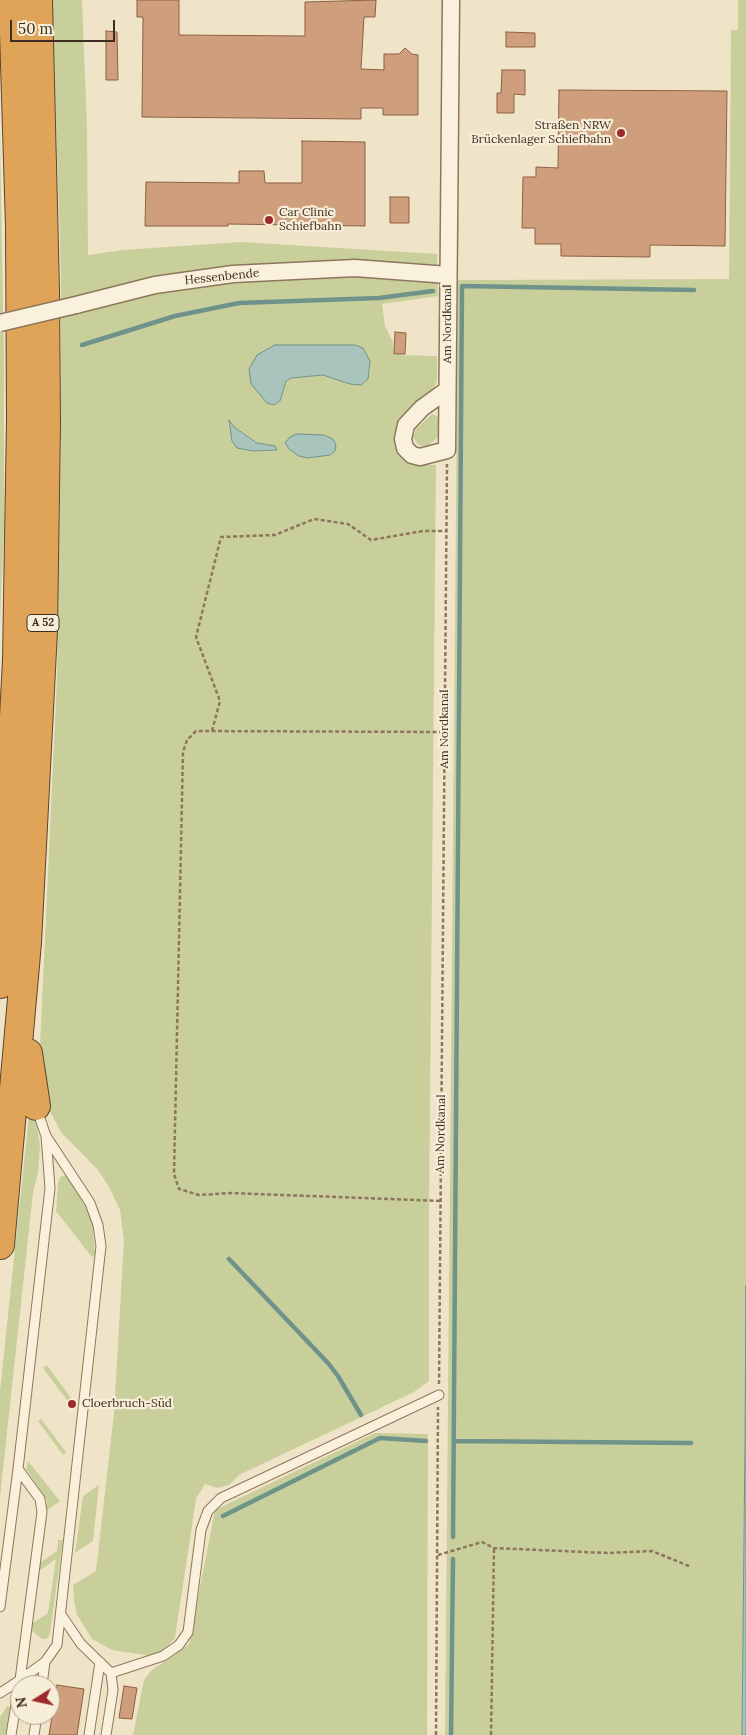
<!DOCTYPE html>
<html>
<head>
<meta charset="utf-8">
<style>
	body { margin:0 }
	#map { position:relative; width:746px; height:1735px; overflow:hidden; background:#f0e4c8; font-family:Lora,serif }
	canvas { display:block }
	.north { position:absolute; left:10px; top:1675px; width:50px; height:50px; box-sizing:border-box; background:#f7eed8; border:1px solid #ada18e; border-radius:50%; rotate:260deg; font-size:14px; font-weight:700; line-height:20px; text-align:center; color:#3d2e20 }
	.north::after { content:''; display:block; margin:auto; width:18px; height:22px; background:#9e2a2b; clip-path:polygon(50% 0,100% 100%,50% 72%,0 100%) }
	.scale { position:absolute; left:10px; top:20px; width:105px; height:22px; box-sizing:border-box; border:2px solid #3d2e20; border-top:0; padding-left:6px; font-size:15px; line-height:18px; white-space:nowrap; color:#3d2e20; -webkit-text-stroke:4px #f7eed8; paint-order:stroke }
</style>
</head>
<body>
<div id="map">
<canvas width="746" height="1735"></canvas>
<div class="north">N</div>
<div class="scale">50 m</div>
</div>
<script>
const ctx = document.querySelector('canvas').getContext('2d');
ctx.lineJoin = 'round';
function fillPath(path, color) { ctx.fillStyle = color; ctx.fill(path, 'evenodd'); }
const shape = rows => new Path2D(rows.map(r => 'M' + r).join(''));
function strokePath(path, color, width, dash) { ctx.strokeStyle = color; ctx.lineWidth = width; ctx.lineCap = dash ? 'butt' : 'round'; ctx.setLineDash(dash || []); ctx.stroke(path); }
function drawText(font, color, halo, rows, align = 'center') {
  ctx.font = font + ' Lora,serif'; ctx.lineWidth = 4.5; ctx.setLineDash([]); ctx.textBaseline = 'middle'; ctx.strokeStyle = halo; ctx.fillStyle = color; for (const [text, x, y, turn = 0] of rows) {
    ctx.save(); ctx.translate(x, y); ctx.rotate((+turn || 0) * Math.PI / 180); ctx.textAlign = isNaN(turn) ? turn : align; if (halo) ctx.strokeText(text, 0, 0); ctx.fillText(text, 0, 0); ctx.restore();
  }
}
const green = shape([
	[52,0,82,0,87,128,88,255,123,250,241,242,437,254,438,296,382,304,385,326,393,342,394,355,437,356,437,381,433,390,399,429,422,465,436,465,429,1210,429,1381,414,1392,239,1475,229,1485,217,1488,205,1484,196,1499,175,1638,166,1649,151,1656,112,1650,92,1639,77,1615,74,1600,73,1585,96,1571,114,1413,124,1240,120,1210,109,1187,98,1170,61,1132,46,1104,39,1067,57,677,61,443,61,274],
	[249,369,370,370,365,383,350,384,323,375,291,378,286,381,280,401],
	[231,422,234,427,258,443,275,446,273,451,253,451,229,426],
	[738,0,746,0,746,1286,742,1735,445,1735,458,280,729,279,731,30,738,30],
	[0,131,4,358,4,530,0,622],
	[432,414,437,416,440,427,437,438,427,447,419,445,413,438,416,429],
	[30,1106,37,1127,40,1145,38,1173,33,1193,0,1497,0,1391],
	[66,1175,70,1177,92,1219,95,1254,92,1257,56,1211,58,1184,60,1177],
	[47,1365,73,1401,69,1403,43,1368],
	[41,1419,66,1452,63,1455,38,1421],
	[375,1433,428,1434,427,1735,133,1735,144,1680,151,1671,189,1644,215,1510],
	[28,1461,60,1501,46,1511,47,1500,26,1469],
	[99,1485,93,1541,75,1553,83,1496],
	[58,1540,63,1540,50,1633,48,1638,42,1639,31,1630,31,1624,48,1613,56,1559,39,1571,40,1563,57,1551],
	[8,1705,10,1709,5,1735,0,1735,0,1717]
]);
const water = shape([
	[275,345,355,345,363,348,370,361,368,379,361,385,350,384,323,375,291,378,286,381,280,401,274,405,267,403,251,384,249,369,257,355,275,345],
	[229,420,234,427,257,443,275,446,277,450,253,451,237,448,232,441,229,420],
	[297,434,324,435,333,439,336,445,335,451,330,455,308,458,299,456,290,450,285,443,290,437,297,434],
	[746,1286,746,1735,742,1735,745,1438,746,1286]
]);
const stream = shape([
	[82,345,175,316,239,303,379,298,433,291],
	[229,1259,328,1363,338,1376,361,1415],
	[454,1441,691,1443],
	[223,1516,380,1438,426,1441],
	[453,1537,462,286,694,290],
	[451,1735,453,1559]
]);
const building = shape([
	[137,0,179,0,179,35,305,36,305,2,376,0,375,17,364,17,361,69,384,70,384,54,399,54,405,48,412,54,418,55,418,115,383,115,383,108,361,108,361,119,142,117,143,17,137,17,137,0],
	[106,31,117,32,118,80,106,80,106,31],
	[506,32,535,33,535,47,506,47,506,32],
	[502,70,525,70,525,95,514,94,514,113,497,113,497,93,501,93,502,70],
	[559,90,727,91,725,246,650,245,650,257,561,256,561,244,535,244,535,228,522,228,523,177,536,177,536,167,558,168,559,90],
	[302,141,365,142,365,226,228,224,228,226,145,226,146,182,239,183,239,171,264,171,265,183,302,183,302,141],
	[390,197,409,197,409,223,390,223,390,197],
	[395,332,406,333,405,354,394,354,395,332],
	[57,1685,84,1689,77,1735,49,1735,57,1685],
	[124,1686,137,1688,132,1719,119,1718,124,1686]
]);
const path = shape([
	[212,731,220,701,196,637,221,537,275,535,314,519,348,524,371,540,423,531,446,531],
	[440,1201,231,1193,199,1195,179,1189,174,1174,183,752,187,740,196,731,445,732],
	[439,1384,447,464],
	[438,1555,482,1542,494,1548,608,1553,652,1551,689,1566],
	[436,1735,438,1407],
	[491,1735,494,1549]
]);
const service = shape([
	[0,1607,18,1469,50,1188,46,1136,36,1107],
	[62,1616,81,1644,111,1673,113,1690,106,1735],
	[111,1673,163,1656,179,1645,188,1632,201,1530,208,1511,221,1498,439,1395],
	[42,1685,45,1662],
	[0,1693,20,1680,42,1512,40,1499,18,1469],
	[11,1735,20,1680,45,1662,57,1645,101,1246,98,1225,90,1203,46,1136],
	[34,1735,37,1715],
	[89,1735,100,1662]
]);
const minor = shape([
	[76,305,155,285,233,274,355,268,448,275],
	[447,390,422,408,406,425,403,439,405,448,412,455,420,457,447,450,451,0]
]);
const motorway = shape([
	[0,984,17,660,21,420,20,226,13,0],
	[28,1053,36,1106],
	[0,1245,27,943,43,631,46,424,45,289,38,0]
]);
const minorBridge = shape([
	[0,323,76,305]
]);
const markers = [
	[621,133,5,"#9e2a2b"],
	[269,220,5,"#9e2a2b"],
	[72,1404,5,"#9e2a2b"]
];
const shields = [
	[43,623,32]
];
const shieldNames = [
	["A 52",43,623]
];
const poiNames = [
	["Straßen NRW",611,126,"right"],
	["Brückenlager Schiefbahn",611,140,"right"],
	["Car Clinic",279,213],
	["Schiefbahn",279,227],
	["Cloerbruch-Süd",82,1404]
];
const streetNames = [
	["Hessenbende",222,277,-6],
	["Am Nordkanal",448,324,-90],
	["Am Nordkanal",445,729,-90],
	["Am Nordkanal",441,1134,-89]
];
fillPath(green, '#c9cf9b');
fillPath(water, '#a9c4bc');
strokePath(water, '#6f938a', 1);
strokePath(stream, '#6f938a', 4.5);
fillPath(building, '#cf9f7d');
strokePath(building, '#8d5f41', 1);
strokePath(service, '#8d765c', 11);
strokePath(minor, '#8d765c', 19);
strokePath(motorway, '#5b4430', 30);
strokePath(path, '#8d765c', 2.5, [4, 2.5]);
strokePath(service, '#faf1dc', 9);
strokePath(minor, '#faf1dc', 16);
strokePath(motorway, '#e0a458', 28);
strokePath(minorBridge, '#8d765c', 19, []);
strokePath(minorBridge, '#faf1dc', 16);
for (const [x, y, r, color] of markers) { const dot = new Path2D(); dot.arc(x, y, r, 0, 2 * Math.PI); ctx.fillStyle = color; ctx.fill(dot); strokePath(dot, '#f7eed8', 2); }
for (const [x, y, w] of shields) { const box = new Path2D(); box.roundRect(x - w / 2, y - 8.5, w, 17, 4); ctx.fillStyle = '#f7eed8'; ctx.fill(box); strokePath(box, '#3d2e20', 1); }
drawText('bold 11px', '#3d2e20', null, shieldNames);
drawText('12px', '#3d2e20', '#f7eed8', poiNames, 'left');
drawText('12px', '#3d2e20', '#f7eed8', streetNames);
</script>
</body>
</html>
